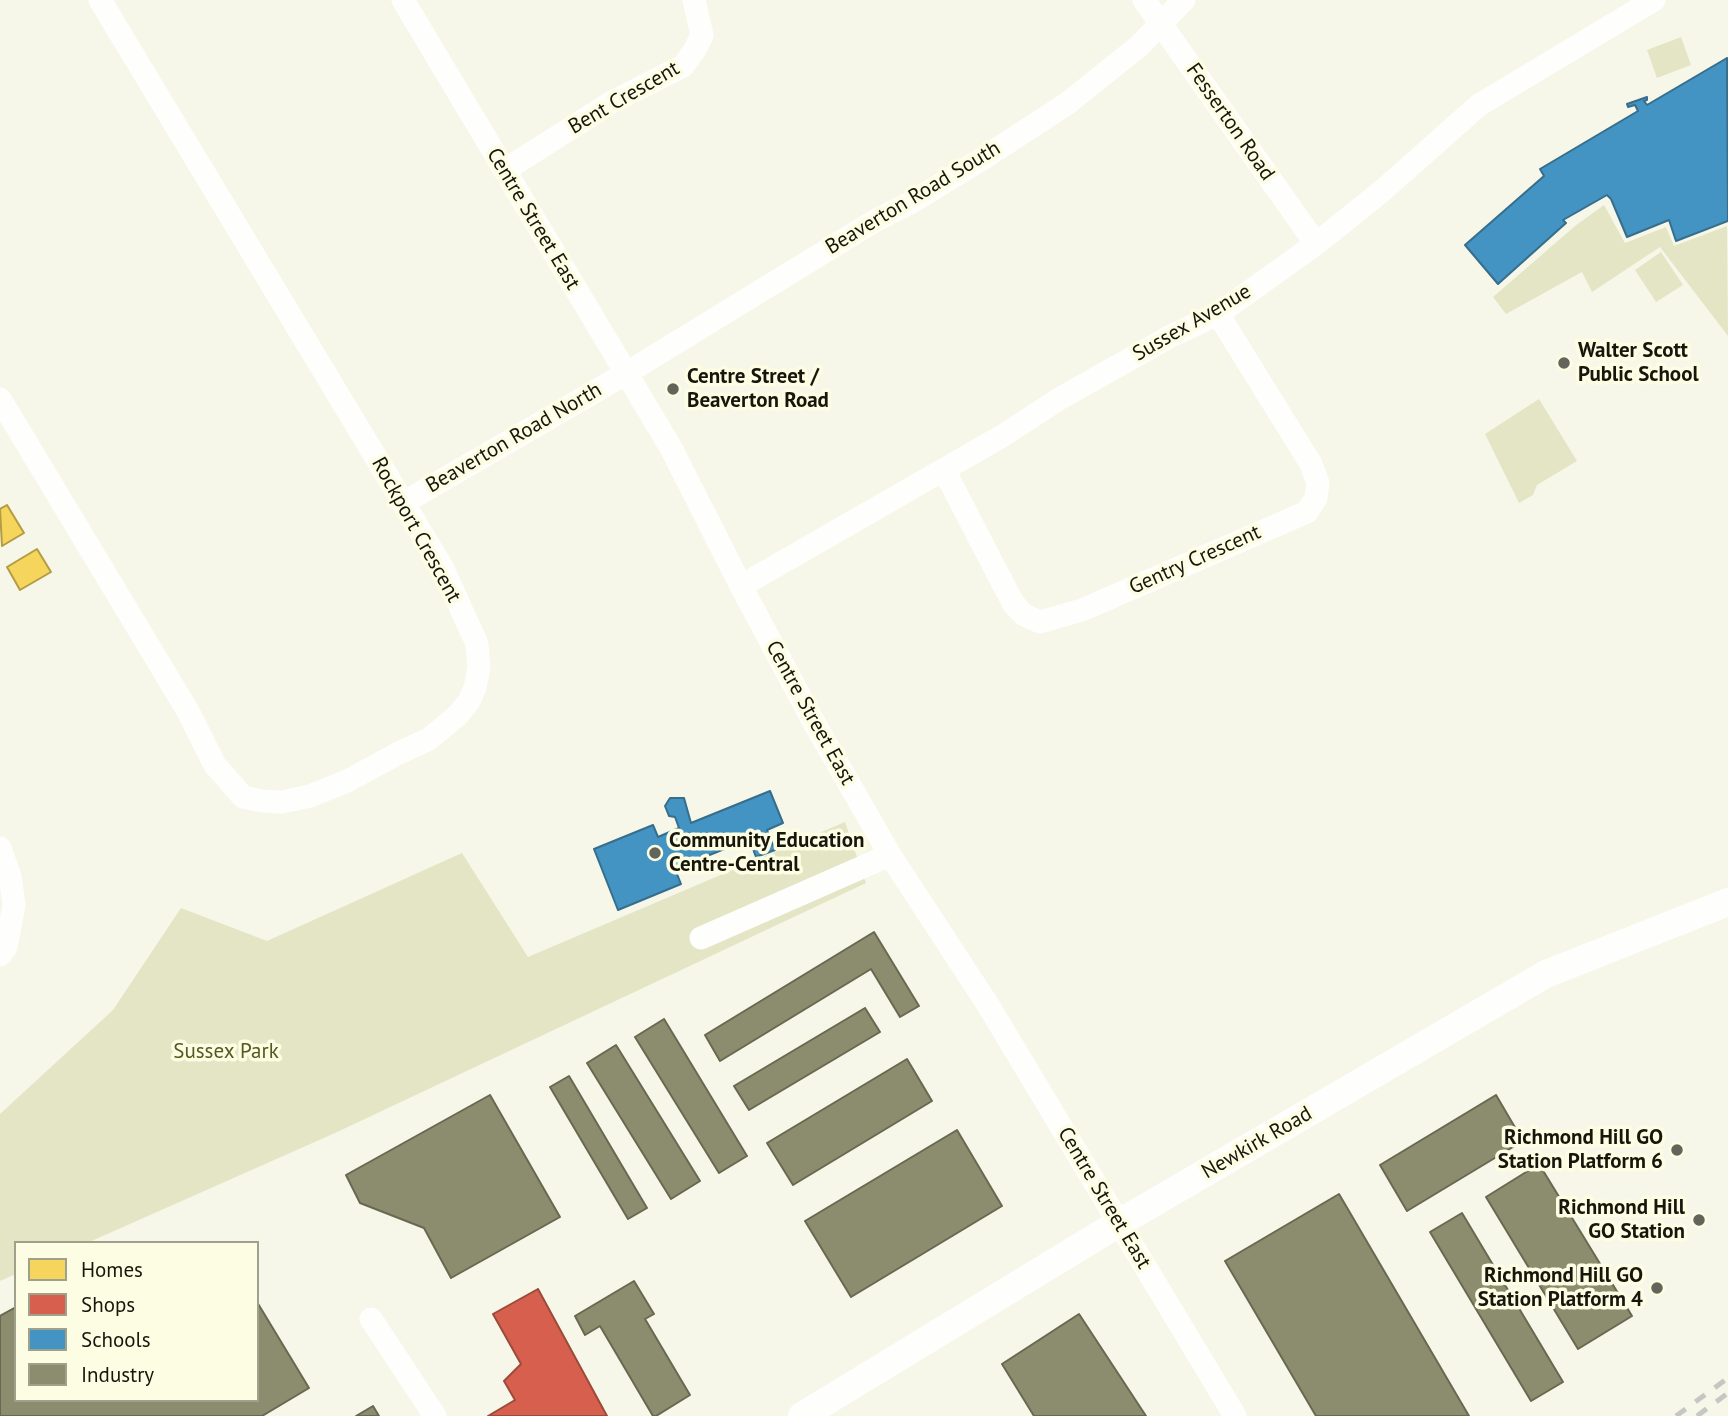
<!DOCTYPE html>
<html>
<head>
<meta charset="utf-8">
<style>
	body { margin:0 }
	#map { position:relative; width:1728px; height:1416px; overflow:hidden; background:#f6f7e8; font-family:"PT Sans",sans-serif }
	canvas { display:block }
	.legend { position:absolute; left:14px; top:1241px; width:245px; height:161px; box-sizing:border-box; background:#fcfde2; border:2px solid #a0a18d; margin:0; padding:9px 12px; list-style:none; font-size:21px; color:#16160d }
	.legend li { display:flex; align-items:center; gap:14px; height:35px }
	.legend b { width:35px; border:2px solid #a0a18d }
</style>
</head>
<body>
<div id="map">
<canvas width="1728" height="1416"></canvas>
<ul class="legend">
<li><b style="height:19px;background:#f6d55c"></b>Homes</li>
<li><b style="height:19px;background:#d6604d"></b>Shops</li>
<li><b style="height:19px;background:#4393c3"></b>Schools</li>
<li><b style="height:19px;background:#8c8c6e"></b>Industry</li>
</ul>
</div>
<script>
const ctx = document.querySelector('canvas').getContext('2d');
ctx.lineJoin = 'round';
function fillPath(path, color) { ctx.fillStyle = color; ctx.fill(path, 'evenodd'); }
const shape = rows => new Path2D(rows.map(r => 'M' + r).join(''));
function strokePath(path, color, width, dash) { ctx.strokeStyle = color; ctx.lineWidth = width; ctx.lineCap = dash ? 'butt' : 'round'; ctx.setLineDash(dash || []); ctx.stroke(path); }
function drawText(font, color, halo, rows, align = 'center') {
  ctx.font = font + ' "PT Sans",sans-serif'; ctx.lineWidth = 7; ctx.setLineDash([]); ctx.textBaseline = 'middle'; ctx.strokeStyle = halo; ctx.fillStyle = color; for (const [text, x, y, turn = 0] of rows) {
    ctx.save(); ctx.translate(x, y); ctx.rotate((+turn || 0) * Math.PI / 180); ctx.textAlign = isNaN(turn) ? turn : align; if (halo) ctx.strokeText(text, 0, 0); ctx.fillText(text, 0, 0); ctx.restore();
  }
}
const green = shape([
	[1681,37,1691,65,1657,78,1647,50],
	[1604,205,1625,243,1666,227,1674,246,1727,226,1728,336,1660,247,1592,292,1582,272,1506,314,1493,297,1575,226],
	[1661,252,1683,285,1656,302,1635,270],
	[1539,399,1577,461,1537,485,1533,495,1519,503,1485,434],
	[845,822,866,883,335,1133,87,1243,16,1243,16,1274,0,1281,0,1114,113,1010,181,908,267,941,462,853,528,957]
]);
const homes = shape([
	[7,505,24,533,2,546,0,509,7,505],
	[37,549,51,572,20,590,7,567,37,549]
]);
const shops = shape([
	[538,1289,607,1416,488,1416,515,1400,504,1381,521,1364,493,1314,538,1289]
]);
const schools = shape([
	[1727,58,1728,221,1676,241,1669,220,1627,237,1611,199,1607,195,1563,220,1566,223,1498,284,1465,245,1544,176,1540,169,1638,111,1635,105,1628,107,1627,104,1647,97,1647,100,1644,101,1647,105,1727,58],
	[770,791,783,823,767,830,775,850,756,857,749,839,675,869,681,884,618,910,594,849,653,825,658,837,679,828,675,817,669,816,665,806,670,798,684,798,691,823,770,791]
]);
const industry = shape([
	[874,932,919,1006,900,1017,871,969,720,1061,705,1035,874,932],
	[865,1008,880,1032,749,1110,734,1086,865,1008],
	[664,1019,747,1156,719,1173,635,1037,664,1019],
	[616,1045,700,1181,671,1199,587,1063,616,1045],
	[907,1059,932,1101,793,1185,767,1143,907,1059],
	[569,1076,647,1208,628,1219,550,1087,569,1076],
	[490,1095,560,1217,451,1278,424,1228,360,1203,346,1175,490,1095],
	[1496,1095,1523,1141,1407,1211,1380,1165,1496,1095],
	[957,1130,1002,1206,851,1297,805,1221,957,1130],
	[1539,1164,1632,1316,1578,1349,1486,1197,1539,1164],
	[1339,1194,1469,1416,1316,1416,1225,1261,1339,1194],
	[1462,1213,1563,1382,1531,1401,1430,1232,1462,1213],
	[634,1281,654,1314,645,1319,690,1395,656,1416,653,1416,600,1326,585,1335,575,1316,634,1281],
	[257,1302,309,1388,262,1416,0,1416,0,1316,16,1307,16,1400,257,1400,257,1302],
	[1079,1314,1146,1416,1034,1416,1002,1364,1079,1314],
	[373,1406,379,1416,356,1416,373,1406]
]);
const minor = shape([
	[403,0,671,448,741,586,812,719,890,855,988,1005,1235,1416],
	[1144,0,1316,244],
	[505,170,612,102,683,66,694,51,702,35,694,0],
	[0,399,189,713,215,765,243,797,262,801,282,802,310,796,347,781,397,754,429,739,458,715,469,701,475,688,479,667,477,644,442,567,100,0],
	[944,470,1013,603,1024,615,1040,622,1082,610,1307,512,1316,498,1318,483,1311,464,1218,314],
	[403,503,625,374,878,219,912,202,979,161,1068,103,1139,46,1184,0],
	[741,586,1004,435,1059,399,1171,336,1218,314,1316,244,1382,191,1479,105,1654,0],
	[0,848,10,876,14,905,6,947,0,955],
	[701,938,890,855],
	[371,1319,435,1416]
]);
const tertiary = shape([
	[802,1416,1119,1223,1546,974,1728,902]
]);
const rail = shape([
	[1676,1416,1728,1378],
	[1697,1416,1728,1393]
]);
const markers = [
	[1564,363,7,"#64655a"],
	[673,389,7,"#64655a"],
	[655,853,7,"#64655a"],
	[1677,1150,7,"#64655a"],
	[1699,1220,7,"#64655a"],
	[1657,1288,7,"#64655a"]
];
const streetNames = [
	["Bent Crescent",624,98,-30],
	["Fesserton Road",1230,122,55],
	["Beaverton Road South",913,198,-31],
	["Centre Street East",533,219,59],
	["Sussex Avenue",1192,323,-30],
	["Beaverton Road North",514,438,-30],
	["Rockport Crescent",416,530,61],
	["Gentry Crescent",1195,560,-24],
	["Centre Street East",810,713,61],
	["Newkirk Road",1257,1143,-30],
	["Centre Street East",1104,1198,59]
];
const poiNames = [
	["Walter Scott",1578,351],
	["Public School",1578,375],
	["Centre Street /",687,377],
	["Beaverton Road",687,401],
	["Community Education",669,841],
	["Centre-Central",669,865],
	["Richmond Hill GO",1663,1138,"right"],
	["Station Platform 6",1663,1162,"right"],
	["Richmond Hill",1685,1208,"right"],
	["GO Station",1685,1232,"right"],
	["Richmond Hill GO",1643,1276,"right"],
	["Station Platform 4",1643,1300,"right"]
];
const parkNames = [
	["Sussex Park",226,1052]
];
fillPath(green, '#e3e5c5');
fillPath(homes, '#f6d55c');
strokePath(homes, '#b39c44', 2);
fillPath(shops, '#d6604d');
strokePath(shops, '#9c4a3a', 2);
fillPath(schools, '#4393c3');
strokePath(schools, '#366e8c', 2);
fillPath(industry, '#8c8c6e');
strokePath(industry, '#696951', 2);
strokePath(minor, '#fefefc', 23);
strokePath(tertiary, '#fefefc', 28);
strokePath(rail, '#c6c7c3', 5, [12, 12]);
for (const [x, y, r, color] of markers) { const dot = new Path2D(); dot.arc(x, y, r, 0, 2 * Math.PI); ctx.fillStyle = color; ctx.fill(dot); strokePath(dot, '#fcfde2', 2.5); }
drawText('21px', '#16160d', '#fcfde2', streetNames);
drawText('bold 21px', '#16160d', '#fcfde2', poiNames, 'left');
drawText('21px', '#575820', '#fcfde2', parkNames);
</script>
</body>
</html>
